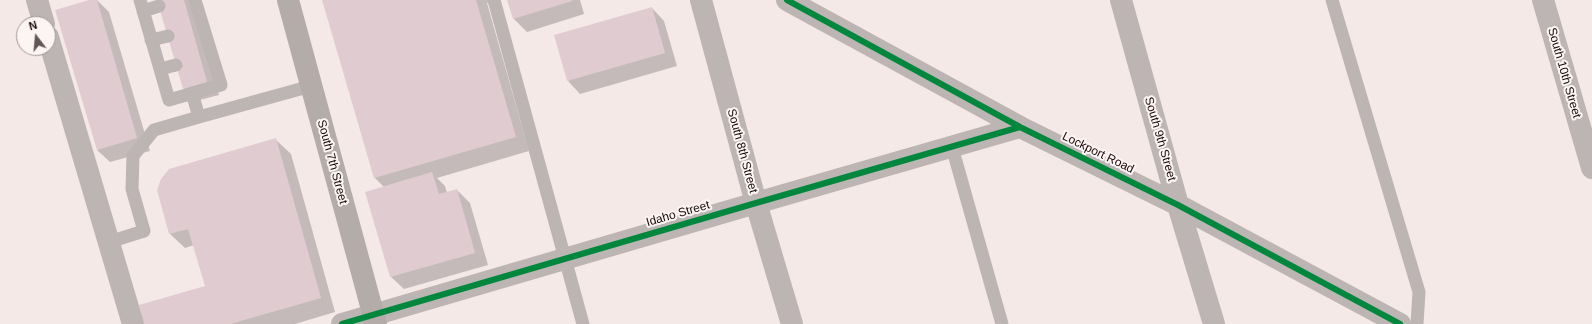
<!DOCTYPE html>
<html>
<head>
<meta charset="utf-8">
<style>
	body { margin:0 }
	#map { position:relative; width:1592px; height:324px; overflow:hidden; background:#f5e9e8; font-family:Helvetica,sans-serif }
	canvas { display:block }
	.north { position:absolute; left:16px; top:16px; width:40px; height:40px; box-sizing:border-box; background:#fdf5f4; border:1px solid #a09696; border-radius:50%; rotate:344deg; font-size:11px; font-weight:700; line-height:16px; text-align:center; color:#140808 }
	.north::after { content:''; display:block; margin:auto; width:14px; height:18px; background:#635756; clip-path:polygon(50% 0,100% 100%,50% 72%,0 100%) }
</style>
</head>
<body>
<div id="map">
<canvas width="1592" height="324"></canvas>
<div class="north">N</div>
</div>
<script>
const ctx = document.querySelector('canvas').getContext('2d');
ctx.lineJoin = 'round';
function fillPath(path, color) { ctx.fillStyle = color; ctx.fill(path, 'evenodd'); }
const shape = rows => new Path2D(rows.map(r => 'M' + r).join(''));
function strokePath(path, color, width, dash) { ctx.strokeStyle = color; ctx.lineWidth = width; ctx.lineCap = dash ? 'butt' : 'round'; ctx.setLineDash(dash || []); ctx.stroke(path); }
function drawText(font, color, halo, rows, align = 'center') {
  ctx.font = font + ' Helvetica,sans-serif'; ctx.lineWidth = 4; ctx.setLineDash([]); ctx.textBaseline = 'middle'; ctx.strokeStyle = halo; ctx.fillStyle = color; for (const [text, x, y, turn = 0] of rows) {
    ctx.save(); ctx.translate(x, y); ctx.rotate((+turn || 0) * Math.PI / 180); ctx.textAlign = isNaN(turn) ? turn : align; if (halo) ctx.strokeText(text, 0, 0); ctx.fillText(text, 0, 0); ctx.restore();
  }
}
const shadow = shape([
	[93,0,97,0,109,12,150,151,110,162,97,150],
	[158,0,192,0,219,95,196,101,184,88],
	[323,0,497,0,487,3,529,151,437,178,445,186,447,193,457,190,470,203,488,265,404,289,391,277,384,187,374,177],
	[508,0,580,0,584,14,527,32,514,19],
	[652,8,664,21,677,66,580,94,568,81],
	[276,140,291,154,335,312,295,324,145,324,206,287,194,245,185,248,170,234,158,190]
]);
const building = shape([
	[89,0,97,0,137,138,97,150,55,10],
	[157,0,184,0,207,82,183,89],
	[322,0,476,0,516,137,374,178],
	[507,0,572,0,572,1,513,19],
	[652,7,665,53,567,81,554,35],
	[276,138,321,298,230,324,144,324,139,305,205,286,188,229,169,234,157,190,161,179,169,169],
	[432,172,439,194,457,189,475,253,390,277,365,192]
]);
const lane = shape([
	[140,0,169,100,221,85,195,0],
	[494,0,583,324],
	[1332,0,1419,292,1417,324],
	[143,11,159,6],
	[151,40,168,36],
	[160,69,176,65],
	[199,117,311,86],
	[952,147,1002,324],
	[109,242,144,231,132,189,133,156,154,130,199,117,192,93]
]);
const street = shape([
	[37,0,44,24],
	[701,0,756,203,792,324],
	[787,0,1020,127,1178,205,1400,324],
	[1121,0,1178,205,1214,324],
	[1543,0,1592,168],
	[48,37,133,324],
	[342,324,756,203,1020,127]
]);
const secondary = shape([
	[288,0,376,324]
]);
const cycleway = shape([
	[787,0,1020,127,1178,205,1400,324],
	[342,324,756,203,1020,127]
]);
const streetNames = [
	["South 10th Street",1564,73,74],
	["South 9th Street",1160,139,74],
	["South 8th Street",742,151,75],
	["Lockport Road",1098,153,26],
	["South 7th Street",332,162,75],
	["Idaho Street",678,214,-16]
];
fillPath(shadow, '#0003');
fillPath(building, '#e0ccd0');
strokePath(lane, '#bcb5b4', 13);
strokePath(street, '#bcb5b4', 22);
strokePath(secondary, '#b3aca9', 22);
strokePath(cycleway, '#00873e', 6);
drawText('12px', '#140808', '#fdf5f4', streetNames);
</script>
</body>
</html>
